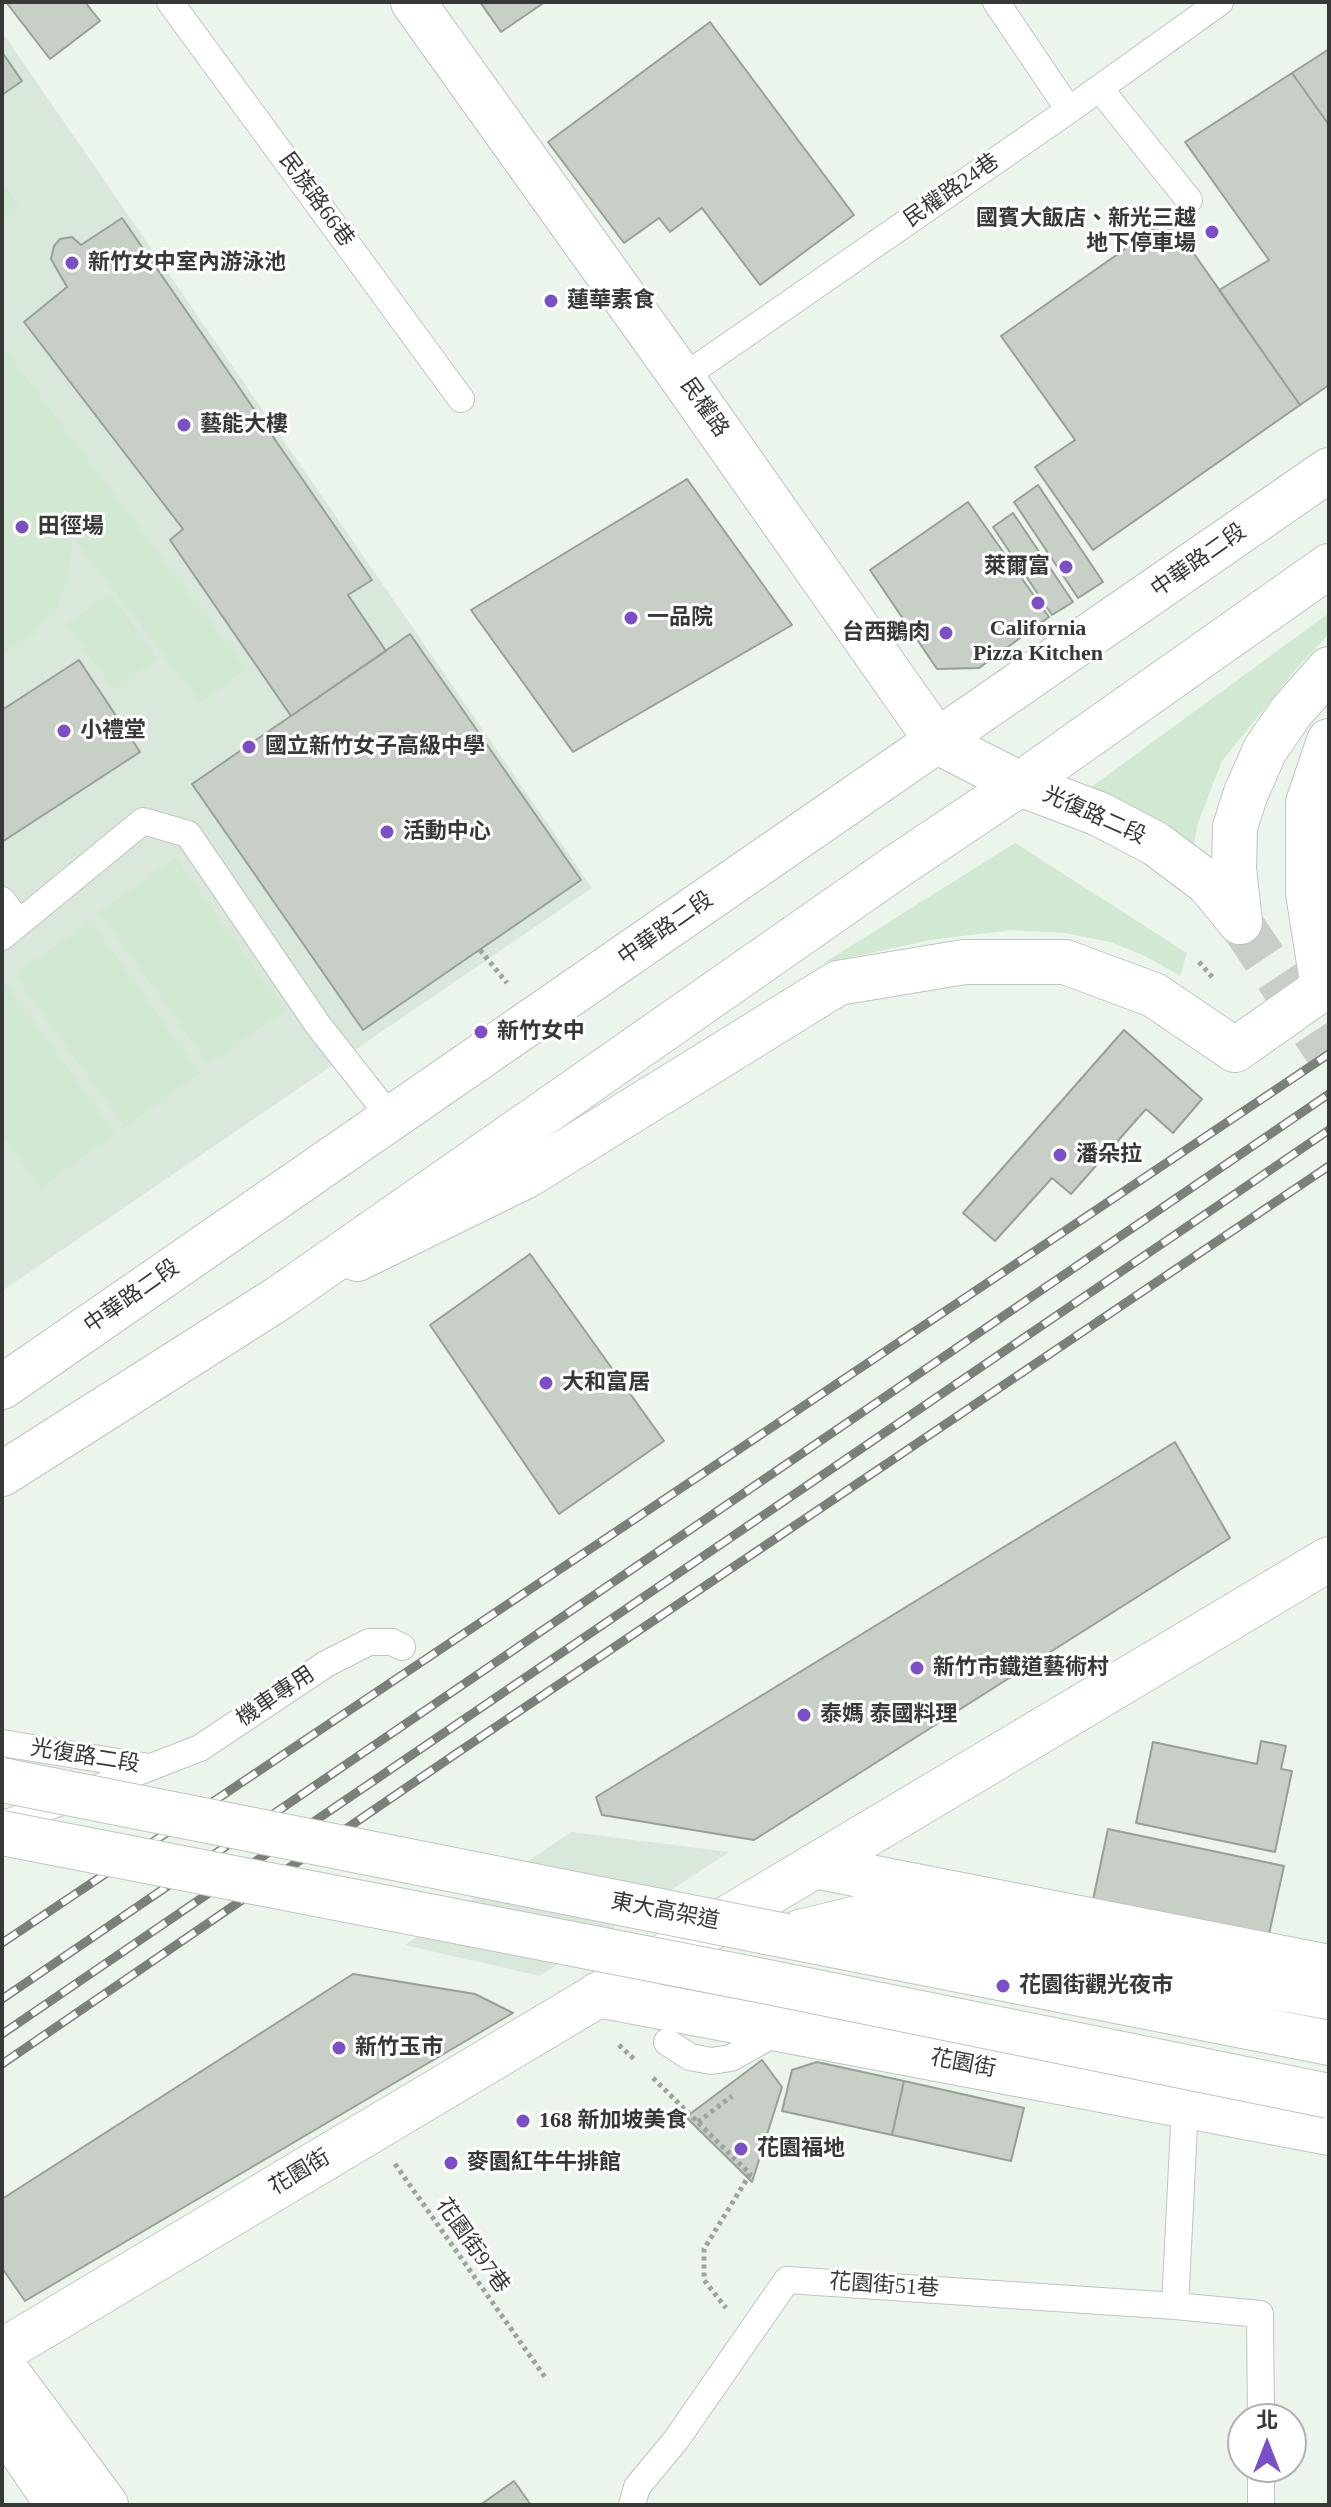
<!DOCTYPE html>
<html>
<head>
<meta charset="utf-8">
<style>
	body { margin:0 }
	#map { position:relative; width:1331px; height:2507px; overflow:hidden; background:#ecf5ec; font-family:"Times New Roman","Noto Sans TC",serif }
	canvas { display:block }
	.frame { position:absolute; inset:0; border:4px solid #363936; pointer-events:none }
	.north { position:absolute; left:1227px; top:2403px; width:80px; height:80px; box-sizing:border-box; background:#fff; border:2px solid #afb0af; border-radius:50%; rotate:0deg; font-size:22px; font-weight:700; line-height:32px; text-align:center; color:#363936 }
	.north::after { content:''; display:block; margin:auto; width:28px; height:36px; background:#7b4fc7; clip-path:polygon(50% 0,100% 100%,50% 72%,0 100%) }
</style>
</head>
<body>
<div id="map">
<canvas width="1331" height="2507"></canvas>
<div class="frame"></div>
<div class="north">北</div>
</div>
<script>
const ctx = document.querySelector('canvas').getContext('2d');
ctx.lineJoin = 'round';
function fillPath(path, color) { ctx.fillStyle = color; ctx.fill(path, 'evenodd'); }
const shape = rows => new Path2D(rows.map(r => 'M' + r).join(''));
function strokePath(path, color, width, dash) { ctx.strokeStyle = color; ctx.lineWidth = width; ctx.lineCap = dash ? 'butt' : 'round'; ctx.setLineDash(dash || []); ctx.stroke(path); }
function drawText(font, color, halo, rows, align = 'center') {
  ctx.font = font + ' "Times New Roman","Noto Sans TC",serif'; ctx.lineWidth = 6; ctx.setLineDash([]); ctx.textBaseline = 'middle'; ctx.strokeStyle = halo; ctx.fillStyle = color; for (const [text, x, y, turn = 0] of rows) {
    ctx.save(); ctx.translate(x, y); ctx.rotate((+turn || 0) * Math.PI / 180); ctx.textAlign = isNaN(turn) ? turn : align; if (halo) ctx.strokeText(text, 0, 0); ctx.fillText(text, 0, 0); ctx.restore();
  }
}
const built = shape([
	[2,32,592,888,2,1291],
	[571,1832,729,1852,540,1976,405,1945]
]);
const green = shape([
	[2,183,19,206,2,218],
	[2,346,246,669,201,703,73,538,68,579,56,608,33,635,2,653],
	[110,593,157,659,114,690,67,624],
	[1329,613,1329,634,1296,669,1222,761,1198,823,1193,849,1083,793],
	[1015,843,1187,953,1180,976,1145,956,1110,942,1064,933,1011,930,930,940,824,963],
	[175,858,285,1010,209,1064,99,912],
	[90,921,200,1073,125,1127,15,975],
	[5,982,115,1133,41,1188,2,1134,2,984]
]);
const building = shape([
	[6,2,85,2,100,21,50,59,6,2],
	[480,2,545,2,501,32,480,2],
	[710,22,854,215,760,285,702,208,670,232,659,218,624,243,548,142,710,22],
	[1329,49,1329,125,1292,73,1329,49],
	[2,52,22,81,2,95,2,52],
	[1292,73,1329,125,1329,385,1300,405,1219,290,1269,260,1185,142,1292,73],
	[122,218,372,580,348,595,386,651,291,716,170,540,183,529,24,322,67,287,51,259,54,246,60,239,72,237,81,245,122,218],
	[1169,218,1300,405,1093,550,1035,467,1075,440,1001,336,1169,218],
	[687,479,792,625,573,752,471,610,687,479],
	[1038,485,1103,582,1078,598,1014,502,1038,485],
	[968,502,1049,617,979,668,937,669,870,570,968,502],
	[1013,513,1073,602,1052,615,993,527,1013,513],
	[410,634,581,880,363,1030,192,784,410,634],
	[79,660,140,752,2,842,2,710,79,660],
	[1124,1030,1202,1099,1173,1133,1146,1109,1071,1194,1052,1178,995,1241,963,1213,1124,1030],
	[530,1254,664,1441,559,1514,430,1325,530,1254],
	[1175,1442,1230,1538,754,1840,602,1815,596,1797,1175,1442],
	[1261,1741,1286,1746,1281,1769,1292,1771,1275,1852,1136,1823,1153,1742,1257,1764,1261,1741],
	[1108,1829,1284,1866,1265,1952,1090,1914,1108,1829],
	[353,1974,475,1994,513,2013,25,2301,2,2268,2,2199,353,1974],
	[762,2060,782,2087,752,2182,686,2117,762,2060],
	[817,2062,904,2081,892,2135,782,2111,792,2070,817,2062],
	[904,2081,1024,2108,1011,2161,892,2135,904,2081],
	[514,2481,531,2505,480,2505,514,2481]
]);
const secondaryTunnel = shape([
	[1240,922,1329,1055]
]);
const path = shape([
	[480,950,507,983],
	[1199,962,1214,979],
	[619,2045,635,2060],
	[653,2078,750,2174,704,2249,704,2280,726,2308],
	[698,2122,732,2096],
	[395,2164,547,2380]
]);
const lane = shape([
	[170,2,461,399],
	[996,2,1069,110],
	[1100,89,1189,200],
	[682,378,1069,110,1220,2],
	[2,900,19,923],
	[2,937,143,821,188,834,318,1025,391,1118],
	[2,1743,149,1767],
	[2,1825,200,1748,326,1664,369,1642,392,1642,402,1647],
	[667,2042,690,2057,711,2061,731,2058,781,2030],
	[1175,2306,1185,2106],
	[1261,2467,1261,2505],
	[632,2505,637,2487,676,2440,787,2280,1175,2306,1260,2314,1261,2419]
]);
const street = shape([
	[413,2,682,378,938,742,1020,784],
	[357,1259,528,1175,838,983,964,962,1065,962,1154,995,1235,1050,1323,988,1308,893,1308,803,1329,741],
	[814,1866,1329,1967],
	[597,1995,1329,2133],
	[2,2351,1329,1559],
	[2,2365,106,2505]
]);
const secondary = shape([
	[1020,784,1099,814,1156,844,1208,883,1240,922],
	[1240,922,1234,869,1235,827,1246,793,1265,750,1291,712,1329,669],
	[2,1387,1329,470],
	[2,1474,279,1298,896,867,1020,784,1329,566],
	[800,1932,870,1915,1329,1997],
	[786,1936,1329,2043],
	[2,2423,58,2505]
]);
const rail = shape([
	[2,1943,1329,1054],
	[2,1999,1329,1094],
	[2,2034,1329,1130],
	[2,2064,457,1753,1329,1166]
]);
const secondaryBridge = shape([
	[2,1780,786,1936],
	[2,1833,753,1979,1329,2096]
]);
const markers = [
	[1212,232,8,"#7b4fc7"],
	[72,263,8,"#7b4fc7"],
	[551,301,8,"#7b4fc7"],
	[184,425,8,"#7b4fc7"],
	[22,527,8,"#7b4fc7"],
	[1066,567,8,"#7b4fc7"],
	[1038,603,8,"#7b4fc7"],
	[631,618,8,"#7b4fc7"],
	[946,633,8,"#7b4fc7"],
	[64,731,8,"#7b4fc7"],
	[249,747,8,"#7b4fc7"],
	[387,832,8,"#7b4fc7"],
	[481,1032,8,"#7b4fc7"],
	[1060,1155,8,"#7b4fc7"],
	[546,1383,8,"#7b4fc7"],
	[917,1668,8,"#7b4fc7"],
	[804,1715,8,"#7b4fc7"],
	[1003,1986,8,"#7b4fc7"],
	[339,2048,8,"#7b4fc7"],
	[523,2121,8,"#7b4fc7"],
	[741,2149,8,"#7b4fc7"],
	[451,2163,8,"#7b4fc7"]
];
const streetNames = [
	["民權路24巷",952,191,-35],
	["民族路66巷",316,200,54],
	["民權路",704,408,55],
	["中華路二段",1199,561,-35],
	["光復路二段",1094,816,24],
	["中華路二段",666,929,-35],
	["中華路二段",132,1297,-35],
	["機車專用",276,1697,-34],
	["光復路二段",85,1757,9],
	["東大高架道",665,1912,11],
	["花園街",963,2064,11],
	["花園街",300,2173,-31],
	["花園街97巷",472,2246,55],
	["花園街51巷",884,2286,4]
];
const poiNames = [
	["國賓大飯店、新光三越",1196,219,"right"],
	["地下停車場",1196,244,"right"],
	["新竹女中室內游泳池",88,263],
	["蓮華素食",567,301],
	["藝能大樓",200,425],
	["田徑場",38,527],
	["萊爾富",1050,567,"right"],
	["一品院",647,618],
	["California",1038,629,"center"],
	["Pizza Kitchen",1038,654,"center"],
	["台西鵝肉",930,633,"right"],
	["小禮堂",80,731],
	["國立新竹女子高級中學",265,747],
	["活動中心",403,832],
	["新竹女中",497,1032],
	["潘朵拉",1076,1155],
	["大和富居",562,1383],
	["新竹市鐵道藝術村",933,1668],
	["泰媽 泰國料理",820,1715],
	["花園街觀光夜市",1019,1986],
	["新竹玉市",355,2048],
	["168 新加坡美食",539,2121],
	["花園福地",757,2149],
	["麥園紅牛牛排館",467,2163]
];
fillPath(built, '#d9e8da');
fillPath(green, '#d1e8d2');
fillPath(building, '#c7cfc7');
strokePath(building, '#97a098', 2);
strokePath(secondaryTunnel, '#c8cfc8', 44, [44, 22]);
strokePath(lane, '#bdc6bd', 28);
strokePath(street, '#bdc6bd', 46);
strokePath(secondary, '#bdc6bd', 46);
strokePath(path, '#9da49d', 5, [4, 4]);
strokePath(lane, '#fff', 26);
strokePath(street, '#fff', 44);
strokePath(secondary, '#fff', 44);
strokePath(rail, '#7b807b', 9);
strokePath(rail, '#fff', 6, [18]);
strokePath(secondaryBridge, '#bdc6bd', 46, []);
strokePath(secondaryBridge, '#fff', 44);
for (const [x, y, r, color] of markers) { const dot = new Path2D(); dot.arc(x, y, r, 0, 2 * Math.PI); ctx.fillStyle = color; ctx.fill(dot); strokePath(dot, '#fff', 3); }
drawText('22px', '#363936', '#fff', streetNames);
drawText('bold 22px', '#363936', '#fff', poiNames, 'left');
</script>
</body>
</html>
